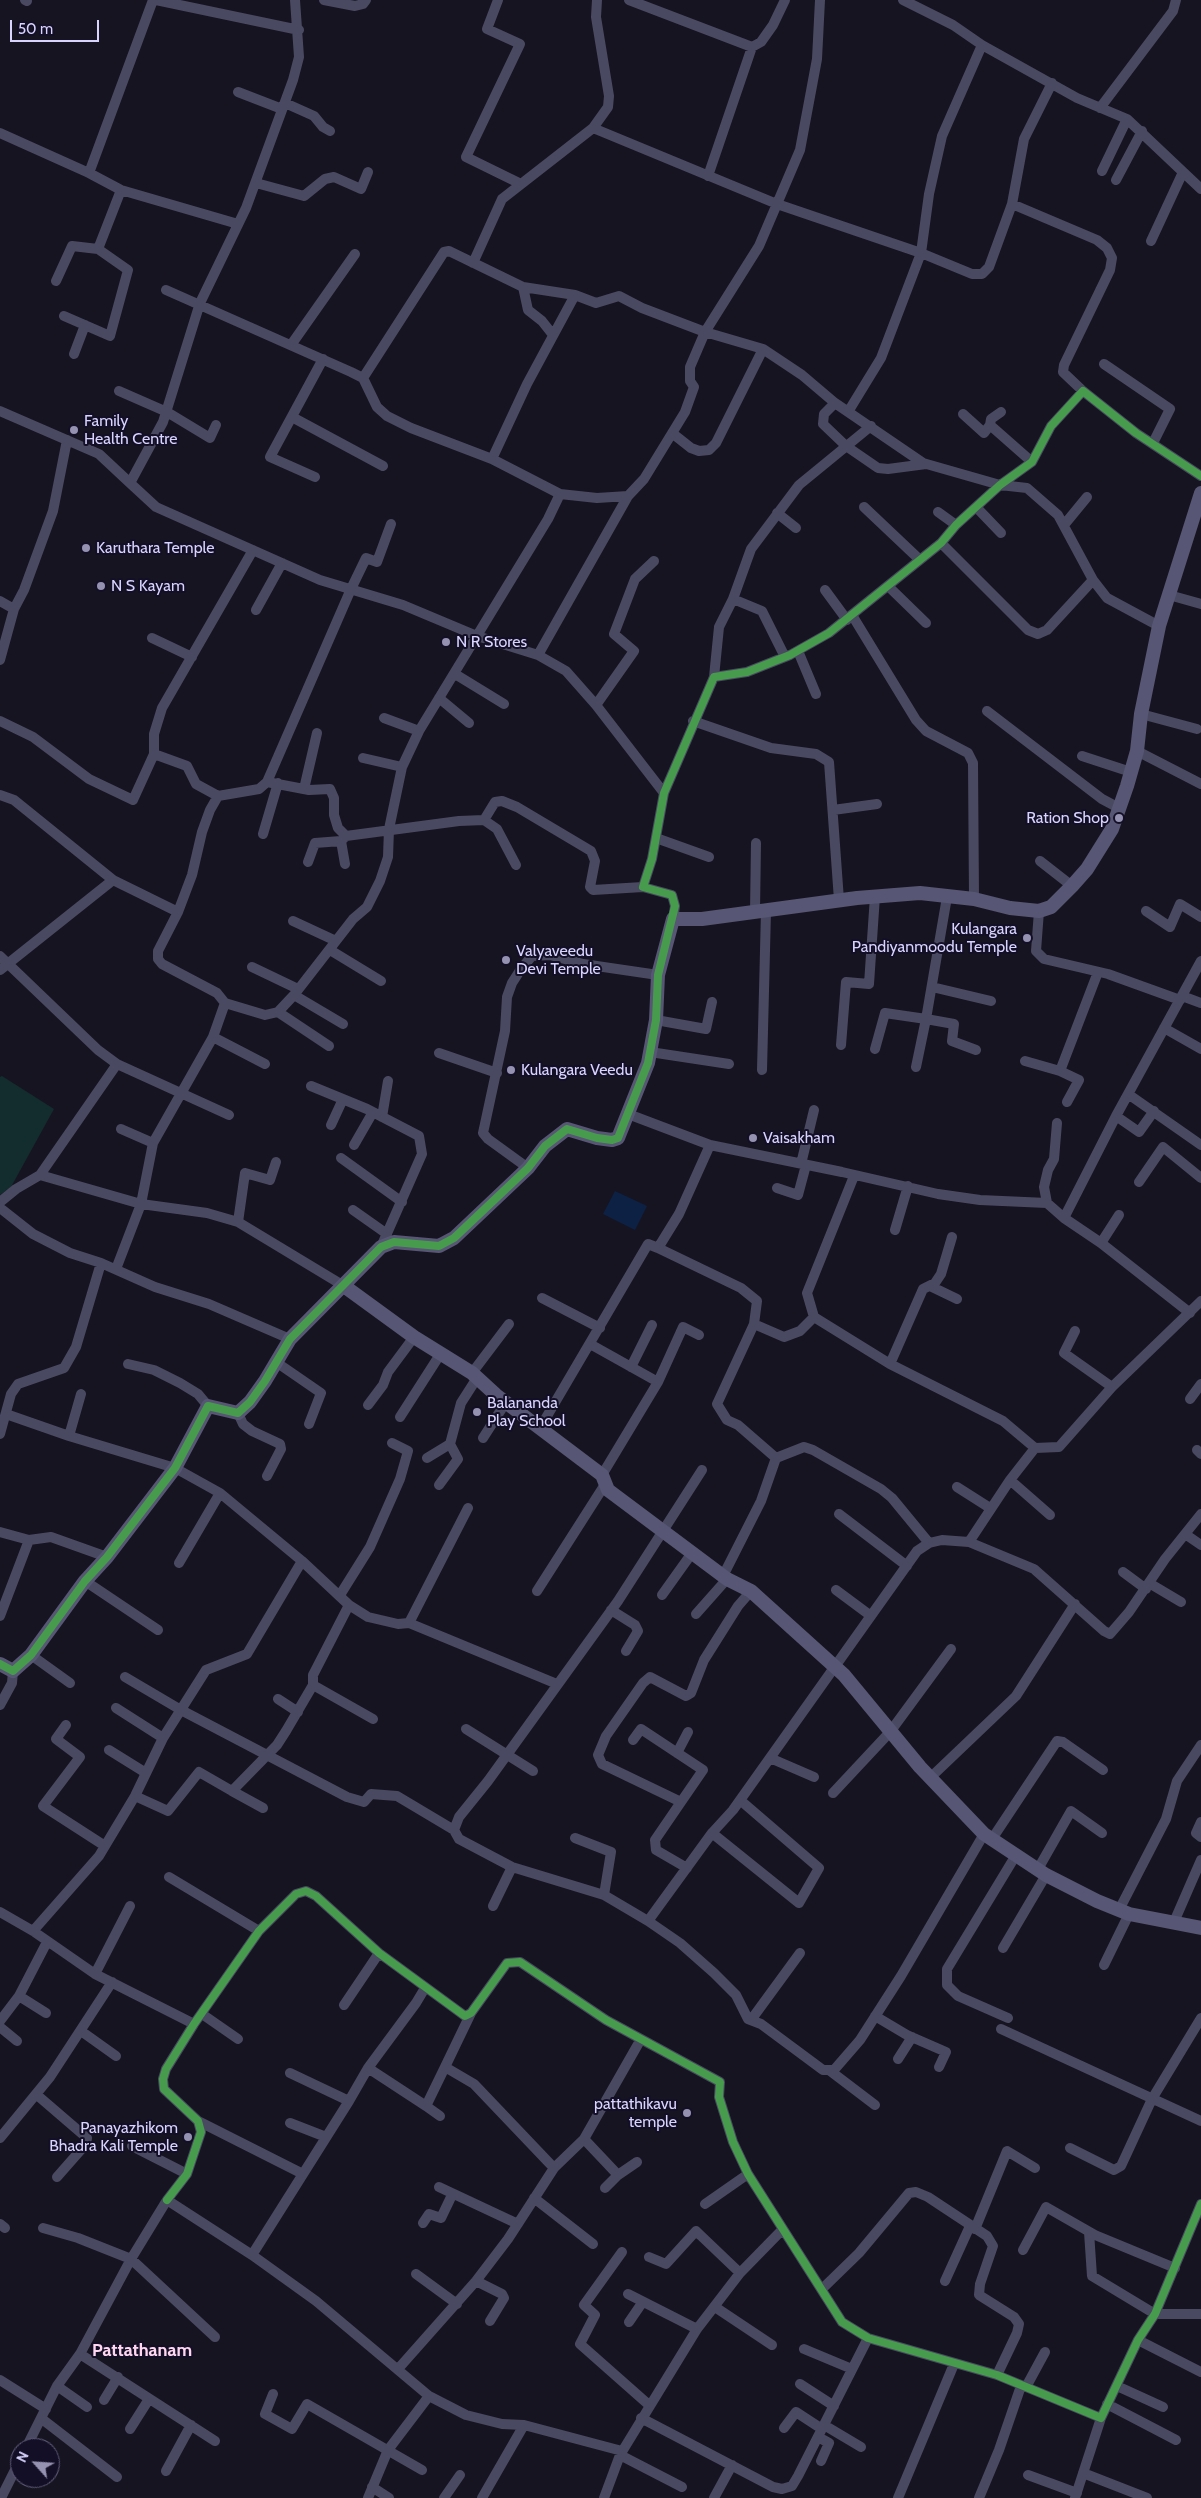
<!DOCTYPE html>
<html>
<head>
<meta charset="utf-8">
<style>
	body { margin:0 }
	#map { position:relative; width:1201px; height:2498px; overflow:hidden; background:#161421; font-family:Cabin,sans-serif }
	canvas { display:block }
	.north { position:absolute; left:10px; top:2438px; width:50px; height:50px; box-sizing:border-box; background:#130f26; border:1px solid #625e7d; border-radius:50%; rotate:296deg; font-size:14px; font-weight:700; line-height:20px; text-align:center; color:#d9d4ff }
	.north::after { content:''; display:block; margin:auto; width:18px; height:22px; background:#9591b1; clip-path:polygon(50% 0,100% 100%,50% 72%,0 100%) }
	.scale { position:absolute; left:10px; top:20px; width:89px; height:22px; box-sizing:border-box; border:2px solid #d9d4ff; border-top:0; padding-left:6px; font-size:15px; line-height:18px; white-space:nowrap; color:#d9d4ff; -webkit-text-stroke:4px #130f26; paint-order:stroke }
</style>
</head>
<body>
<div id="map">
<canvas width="1201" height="2498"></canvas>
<div class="north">N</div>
<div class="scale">50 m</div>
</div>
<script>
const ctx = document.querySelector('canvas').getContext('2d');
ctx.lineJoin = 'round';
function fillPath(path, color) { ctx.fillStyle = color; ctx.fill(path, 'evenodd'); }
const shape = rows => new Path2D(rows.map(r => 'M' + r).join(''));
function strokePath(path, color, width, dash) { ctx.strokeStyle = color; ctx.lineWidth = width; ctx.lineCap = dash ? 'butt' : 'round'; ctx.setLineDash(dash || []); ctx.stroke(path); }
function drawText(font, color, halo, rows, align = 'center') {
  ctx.font = font + ' Cabin,sans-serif'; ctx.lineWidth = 4; ctx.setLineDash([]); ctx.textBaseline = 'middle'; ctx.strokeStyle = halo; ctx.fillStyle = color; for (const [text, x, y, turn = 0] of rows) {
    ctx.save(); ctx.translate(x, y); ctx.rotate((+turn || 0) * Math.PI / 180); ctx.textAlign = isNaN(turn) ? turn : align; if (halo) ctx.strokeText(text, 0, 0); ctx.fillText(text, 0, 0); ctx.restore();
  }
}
const green = shape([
	[2,1076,54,1109,11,1187,0,1195,0,1077]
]);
const water = shape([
	[615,1191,647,1206,635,1230,603,1214]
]);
const street = shape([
	[25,0,27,1],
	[156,0,299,30],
	[324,0,355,6,363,4,366,0],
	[498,0,487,29,520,44,466,157,521,184],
	[629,0,752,47,761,42,773,25,785,0],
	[903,0,953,25,982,45,1077,98,1127,119,1201,189],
	[238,92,282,109],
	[285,103,314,116,323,127,330,131],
	[1100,108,1173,11,1176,0],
	[593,128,777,204,921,253,972,274,982,274,989,267,1012,204,1024,139,1052,83],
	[0,133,89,173,121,190,238,224],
	[1102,171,1127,119],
	[89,173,153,0],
	[708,176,752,47],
	[1116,180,1142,131],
	[256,183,304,196,325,179,334,177,361,189,368,172],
	[1012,204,1097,240,1107,248,1112,258,1110,270,1064,365,1063,372,1083,391],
	[1151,241,1183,172],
	[473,263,502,199,593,128,608,107,609,96,596,17,597,0],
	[56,281,72,246,98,249],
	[523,287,528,310,542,321,553,335],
	[166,290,351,372,363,378,377,407,387,416,411,428,492,459,560,494],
	[64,316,110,336,128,270,98,249,121,190],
	[291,345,355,254],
	[74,354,85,325],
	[1104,364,1170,409,1153,443],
	[363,378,444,252,449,251,523,287,575,295,596,303,619,296,642,308,705,332,763,349,802,375,835,403,923,463,1000,485,1027,488,1058,515,1093,580,1107,598,1159,626],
	[119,391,167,412,210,438,216,425],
	[835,403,824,414,823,424,846,446,878,468,888,469,926,464],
	[0,411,99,454,130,483,163,422,200,303,246,208,293,80,299,57,295,0],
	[848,412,881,358,921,253,929,194,942,136,982,45],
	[963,414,984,433,990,425,1032,462],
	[292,417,383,466],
	[990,425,991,419,1001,412],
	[672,433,691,448,699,451,709,450,716,443,763,349],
	[492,459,527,384,575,295],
	[315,477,270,457,323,359],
	[130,483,156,507,320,580,403,605,477,636,538,655,566,671,596,705,664,793],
	[864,507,920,560],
	[977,508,1001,533],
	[938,512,956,525],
	[777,513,796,528],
	[1064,525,1087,497],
	[941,543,1028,630,1038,634,1047,630,1093,580],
	[888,586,926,623],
	[825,590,847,620],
	[1169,595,1201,604],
	[733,599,762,611,785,657],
	[0,601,14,609],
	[256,610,282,563],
	[852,615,916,720,926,731,968,753,973,763,974,899],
	[152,638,192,657],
	[798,651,816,694],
	[538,655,628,496],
	[0,660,14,609,24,590,53,511,67,440],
	[455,674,504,704],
	[714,677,719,627,733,599,751,549,799,485,871,426],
	[439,698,469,723],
	[596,705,634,651,614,634,635,579,654,561],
	[987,711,1102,799,1119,808],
	[1141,714,1197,729],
	[384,718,419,731],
	[0,721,33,737,89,779,133,800,154,754,187,766,196,784,218,796],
	[693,721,771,748,816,754,829,762,839,900],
	[1137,751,1201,784],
	[154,754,154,734,162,708,253,550],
	[1082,756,1131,772],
	[363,758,402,767],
	[267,782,309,790,330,789,334,798,334,815,338,828,346,836,459,821,484,820,495,802,502,801,517,807,591,851,595,861,590,887,593,890,643,887],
	[304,789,317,733],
	[0,795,14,800,113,880],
	[833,810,877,804],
	[484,820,497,829,516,865],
	[263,834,278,783],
	[656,838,709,857],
	[341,841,345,864],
	[1040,861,1072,886],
	[308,862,315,843,341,841,346,836],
	[947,897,926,1019,954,1024,952,1041,976,1050],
	[1039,911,1036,951,1044,959,1108,974,1180,1000],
	[1146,911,1170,927,1180,904,1201,917],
	[178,912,158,951,158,959,162,964,217,993,225,1003],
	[755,912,756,843],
	[673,919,675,906,672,895,643,887,652,859,664,793,714,677,747,672,790,655,829,633,941,543,956,525,1000,485,1032,462,1051,426,1083,391,1136,433,1201,476],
	[293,921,336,941],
	[330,950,381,981],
	[0,956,98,1050,117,1064,229,1115],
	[252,967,298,989],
	[0,970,113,880,178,912,192,875,202,832,210,810,218,796,259,789,267,782,351,589,366,558,377,562,391,524],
	[932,987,991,1001],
	[294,995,343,1024],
	[1182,996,1201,1003],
	[278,1012,329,1046],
	[656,1020,706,1029,712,1002],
	[1164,1028,1201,1049],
	[213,1037,265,1064],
	[841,1045,846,982,869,984,875,896],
	[875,1049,885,1013,926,1019,916,1067],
	[650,1052,729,1064],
	[439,1053,497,1073],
	[1025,1061,1060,1071],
	[762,1070,766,911],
	[311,1086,367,1109,419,1136,422,1154,381,1247],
	[1128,1094,1201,1145],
	[1067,1102,1079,1080,1060,1071,1098,972],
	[628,1114,710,1145,842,1172,938,1194,980,1200,1047,1203,1064,1218,1101,1243,1190,1313],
	[1116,1116,1139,1132,1154,1111],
	[382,1117,388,1081],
	[331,1125,343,1099],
	[121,1129,153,1143],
	[354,1145,373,1112],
	[341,1158,402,1202],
	[801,1164,814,1110],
	[528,1168,488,1139,483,1133,505,1031,507,997,512,983,521,969,532,956,550,955,583,964,658,975],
	[40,1175,117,1064],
	[1139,1182,1163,1147,1201,1178],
	[777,1188,798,1195,806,1165],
	[0,1202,16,1189,40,1175,141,1204,207,1213,238,1222,344,1286],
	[1047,1203,1044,1187,1048,1170,1054,1159,1057,1123],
	[0,1208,33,1234,70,1253,101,1263,155,1287,209,1304,290,1339],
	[353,1210,387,1234],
	[1064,1218,1116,1116,1201,961],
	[238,1222,245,1173,270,1180,276,1162],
	[895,1230,908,1186],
	[1101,1243,1119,1215],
	[658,1248,741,1288,757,1301,754,1324,717,1404,727,1420,738,1425,776,1458,761,1501,723,1576],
	[116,1269,141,1204,153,1143,213,1037,225,1003,265,1015,278,1012,294,995,353,919,367,907,380,881,388,857,389,829,402,767,419,731,548,519,560,494,597,498,628,496,644,479,685,412,694,387,690,381,690,367,705,332,759,246,800,150,817,59,820,0],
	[930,1286,957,1299],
	[542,1298,600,1328],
	[814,1317,890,1364,1003,1421,1035,1448],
	[754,1324,784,1337,800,1331,814,1317,807,1293,854,1176],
	[1075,1331,1064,1353,1112,1387],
	[590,1344,658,1382,602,1475],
	[276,1362,321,1393,309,1424],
	[128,1364,154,1370,180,1383,198,1394,208,1406],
	[890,1364,923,1289,935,1283,941,1274,952,1237],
	[631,1367,652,1325],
	[472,1373,509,1324],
	[658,1382,683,1327,699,1335],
	[1190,1399,1201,1384],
	[368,1405,383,1385,388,1372,414,1337],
	[238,1413,243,1424,252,1431,280,1444,281,1449,267,1476],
	[6,1414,69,1436,175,1468,220,1493,302,1561,349,1605,368,1617,398,1624,409,1623,557,1684],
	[400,1417,441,1353],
	[540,1428,648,1244,658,1248,679,1214,710,1145],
	[0,1434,11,1394,18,1384,64,1368,76,1347,101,1263],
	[69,1436,81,1394],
	[483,1438,506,1402],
	[1197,1450,1201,1454],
	[427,1458,450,1444],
	[776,1458,804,1447,813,1450,881,1489,892,1498,929,1543],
	[702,1470,618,1601,488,1781,459,1817,454,1830,459,1839,512,1867,604,1895,648,1921,680,1943,714,1973,736,1995,748,2019,761,2024,823,2070,834,2070,860,2040,901,1976,984,1834],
	[1010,1480,1050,1515],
	[439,1485,458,1459,450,1444,461,1403,477,1378],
	[957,1487,990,1508],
	[839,1514,907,1566],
	[0,1532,29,1540,51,1537,107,1557],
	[1185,1534,1201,1545],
	[969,1542,1034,1569,1104,1631,1110,1634,1129,1612,1165,1559,1201,1514],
	[179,1563,220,1493],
	[1123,1572,1146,1589],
	[85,1581,158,1630],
	[1149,1583,1181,1602],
	[836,1590,871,1616],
	[537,1591,604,1486],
	[340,1595,370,1547,400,1479,408,1451,392,1443],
	[662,1595,692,1553],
	[611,1610,635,1625,638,1631,626,1651],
	[696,1614,727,1579],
	[0,1616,29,1540],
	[409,1623,468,1508],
	[31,1655,70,1683],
	[125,1677,181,1710,347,1797,364,1802,371,1794,397,1796,454,1830],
	[313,1685,373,1719],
	[278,1699,298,1712],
	[0,1705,12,1683,13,1671],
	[116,1708,163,1738],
	[66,1725,56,1739,80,1757,43,1806,105,1846],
	[466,1729,533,1771],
	[633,1740,641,1729,703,1770,681,1802],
	[109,1750,146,1773],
	[677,1753,688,1732],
	[770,1758,814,1777],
	[931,1777,1016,1696,1075,1604],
	[232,1791,263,1808],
	[833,1793,890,1732,951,1649],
	[135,1796,168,1811,199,1772,232,1791,277,1745,286,1731,313,1685,313,1675,349,1605],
	[1201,1822,1196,1833,1201,1837],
	[712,1833,799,1903,819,1868,740,1800],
	[575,1838,611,1852,604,1895],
	[992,1839,1057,1741,1063,1742,1103,1770],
	[687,1868,656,1850,655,1840,681,1802,602,1764,598,1755,606,1736,643,1683,650,1677,686,1696,691,1693,704,1660,738,1606,751,1591],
	[1038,1869,1071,1811,1102,1833],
	[169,1877,259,1931],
	[493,1906,512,1867],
	[1119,1910,1166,1819,1177,1781,1201,1745],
	[0,1912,33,1931,95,1974,194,2024],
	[648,1921,712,1833,733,1810,917,1551,929,1543,942,1540,969,1542,1010,1480,1035,1448,1059,1447,1112,1387,1201,1301],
	[1174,1922,1201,1860],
	[33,1931,99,1856,135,1796,163,1738,206,1670,247,1654,302,1561],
	[1003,1948,1046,1875],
	[1104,1965,1129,1914],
	[95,1974,130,1906],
	[19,1996,46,2013],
	[344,2005,379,1953],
	[471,2013,445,2067,474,2084,554,2168],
	[202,2014,238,2039],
	[875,2016,907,2035,946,2052,939,2067],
	[1008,2018,958,1996,947,1985,947,1969,1016,1855],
	[751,2020,800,1953],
	[0,2021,19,1996,47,1942],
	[0,2027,17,2041],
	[1001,2029,1201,2121],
	[81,2031,116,2056],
	[898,2059,912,2037],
	[368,2068,426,2106],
	[829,2070,875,2105],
	[290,2073,349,2101],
	[37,2095,87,2138,86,2144,57,2177],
	[440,2116,426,2106,445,2067],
	[198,2121,303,2174],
	[290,2123,326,2137],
	[0,2138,50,2077,112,1982],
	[584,2139,618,2175,605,2188],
	[132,2146,187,2174],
	[1070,2148,1114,2170,1121,2166,1152,2099,1201,2018],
	[618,2175,637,2162],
	[439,2187,518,2224],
	[534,2198,593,2244],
	[167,2200,187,2174,201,2132,198,2121,164,2089,163,2079,166,2069,194,2024,259,1931,296,1894,306,1891,316,1896,379,1953,465,2016,471,2013,507,1963,520,1962,606,2020,720,2082,719,2097,733,2142,748,2174,842,2322,868,2338,997,2375,1101,2418,1138,2340,1155,2314,1201,2204],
	[705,2204,748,2174],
	[423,2223,429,2214,441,2218,452,2195],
	[0,2224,5,2228],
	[43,2228,78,2238,131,2259,215,2337],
	[975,2229,1007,2151,1035,2168],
	[1089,2232,1092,2276,1155,2314,1201,2314],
	[1023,2250,1046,2207,1095,2235,1175,2268],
	[622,2252,584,2305,595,2315,580,2344,649,2405],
	[252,2255,316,2301,429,2396,466,2415,502,2424,524,2425,622,2451],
	[649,2257,666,2264,696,2231,740,2273],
	[416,2274,457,2304],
	[476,2281,502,2294,504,2298,490,2321],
	[945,2281,970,2226],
	[822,2289,859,2253,909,2193,916,2192,928,2197,987,2236,993,2246,980,2284,979,2295,1014,2317,1019,2324,1017,2333,997,2375],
	[628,2294,697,2329],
	[715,2307,772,2345],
	[629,2322,642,2303],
	[1138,2340,1201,2372],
	[804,2349,852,2369],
	[80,2354,215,2441],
	[398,2369,476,2281,508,2239,554,2168,584,2139,641,2039],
	[0,2380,46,2409],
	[800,2384,834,2406],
	[57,2386,87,2407],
	[1117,2386,1163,2407],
	[1026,2387,1045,2352],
	[273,2394,265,2414,292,2429,307,2404,422,2470],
	[104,2400,118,2377],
	[1107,2404,1176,2440],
	[641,2418,773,2487,782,2489,792,2486,798,2476,868,2338],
	[42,2419,117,2477],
	[824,2425,861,2447],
	[784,2428,796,2412,822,2429],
	[130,2429,149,2399],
	[818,2437,829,2443,821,2461],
	[26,2448,57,2386,80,2354,131,2259,167,2200,252,2255,349,2101,368,2068,416,2003,425,1988],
	[620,2455,682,2487],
	[166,2471,191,2425],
	[1083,2473,1147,2498],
	[1028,2475,1077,2493],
	[372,2487,389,2498],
	[1,2498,20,2460],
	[368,2498,388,2450,429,2396],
	[444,2498,460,2475],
	[482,2498,524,2425],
	[604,2498,620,2455,697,2329,740,2273,783,2229],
	[714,2498,732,2465],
	[898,2498,954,2364],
	[979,2498,999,2450,1021,2386],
	[1075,2498,1101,2418]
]);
const secondary = shape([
	[344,1286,414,1337,472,1373,496,1395,602,1475,608,1490,727,1579,751,1591,844,1675,920,1767,984,1834,1046,1875,1097,1901,1129,1914,1201,1928],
	[0,1664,13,1671,31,1655,85,1581,107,1557,175,1468,208,1406,238,1413,250,1402,265,1381,290,1339,381,1247,394,1242,439,1246,454,1238,528,1168,545,1146,567,1129,597,1138,612,1140,618,1138,648,1063,656,1020,658,975,673,919,702,919,857,898,920,893,974,899,1010,908,1039,911,1051,907,1072,886,1087,869,1112,829,1127,786,1137,751,1141,714,1159,626,1201,493]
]);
const cycleway = shape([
	[0,1664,13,1671,31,1655,85,1581,107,1557,175,1468,208,1406,238,1413,250,1402,265,1381,290,1339,381,1247,394,1242,439,1246,454,1238,528,1168,545,1146,567,1129,597,1138,612,1140,618,1138,648,1063,656,1020,658,975,675,906,672,895,643,887,652,859,664,793,714,677,747,672,790,655,829,633,941,543,956,525,1000,485,1032,462,1051,426,1083,391,1136,433,1201,476],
	[167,2200,187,2174,201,2132,198,2121,164,2089,163,2079,166,2069,194,2024,259,1931,296,1894,306,1891,316,1896,379,1953,465,2016,471,2013,507,1963,520,1962,606,2020,720,2082,719,2097,733,2142,748,2174,842,2322,868,2338,997,2375,1101,2418,1138,2340,1155,2314,1201,2204]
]);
const markers = [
	[74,430,5,"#9591b1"],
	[86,548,5,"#9591b1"],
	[101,586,5,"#9591b1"],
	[446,642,5,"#9591b1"],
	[1119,818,5,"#9591b1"],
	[1027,938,5,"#9591b1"],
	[506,960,5,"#9591b1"],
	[511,1070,5,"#9591b1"],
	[753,1138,5,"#9591b1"],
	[477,1412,5,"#9591b1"],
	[687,2113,5,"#9591b1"],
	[188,2137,5,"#9591b1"]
];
const poiNames = [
	["Family",84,421],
	["Health Centre",84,439],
	["Karuthara Temple",96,548],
	["N S Kayam",111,586],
	["N R Stores",456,642],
	["Ration Shop",1109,818,"right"],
	["Kulangara",1017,929,"right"],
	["Pandiyanmoodu Temple",1017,947,"right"],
	["Valyaveedu",516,951],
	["Devi Temple",516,969],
	["Kulangara Veedu",521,1070],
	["Vaisakham",763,1138],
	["Balananda",487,1403],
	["Play School",487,1421],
	["pattathikavu",677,2104,"right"],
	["temple",677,2122,"right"],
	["Panayazhikom",178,2128,"right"],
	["Bhadra Kali Temple",178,2146,"right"]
];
const neighbourhoodNames = [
	["Pattathanam",142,2351]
];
fillPath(green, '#132c2d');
fillPath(water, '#0d2144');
strokePath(street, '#4a4962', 10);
strokePath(secondary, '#575674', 14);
strokePath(cycleway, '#469c4c', 8);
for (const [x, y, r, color] of markers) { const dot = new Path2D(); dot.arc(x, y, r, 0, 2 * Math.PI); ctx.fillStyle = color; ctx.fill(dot); strokePath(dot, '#130f26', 2); }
drawText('16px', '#d9d4ff', '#130f26', poiNames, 'left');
drawText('bold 18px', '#ffd6f0', '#130f26', neighbourhoodNames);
</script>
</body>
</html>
